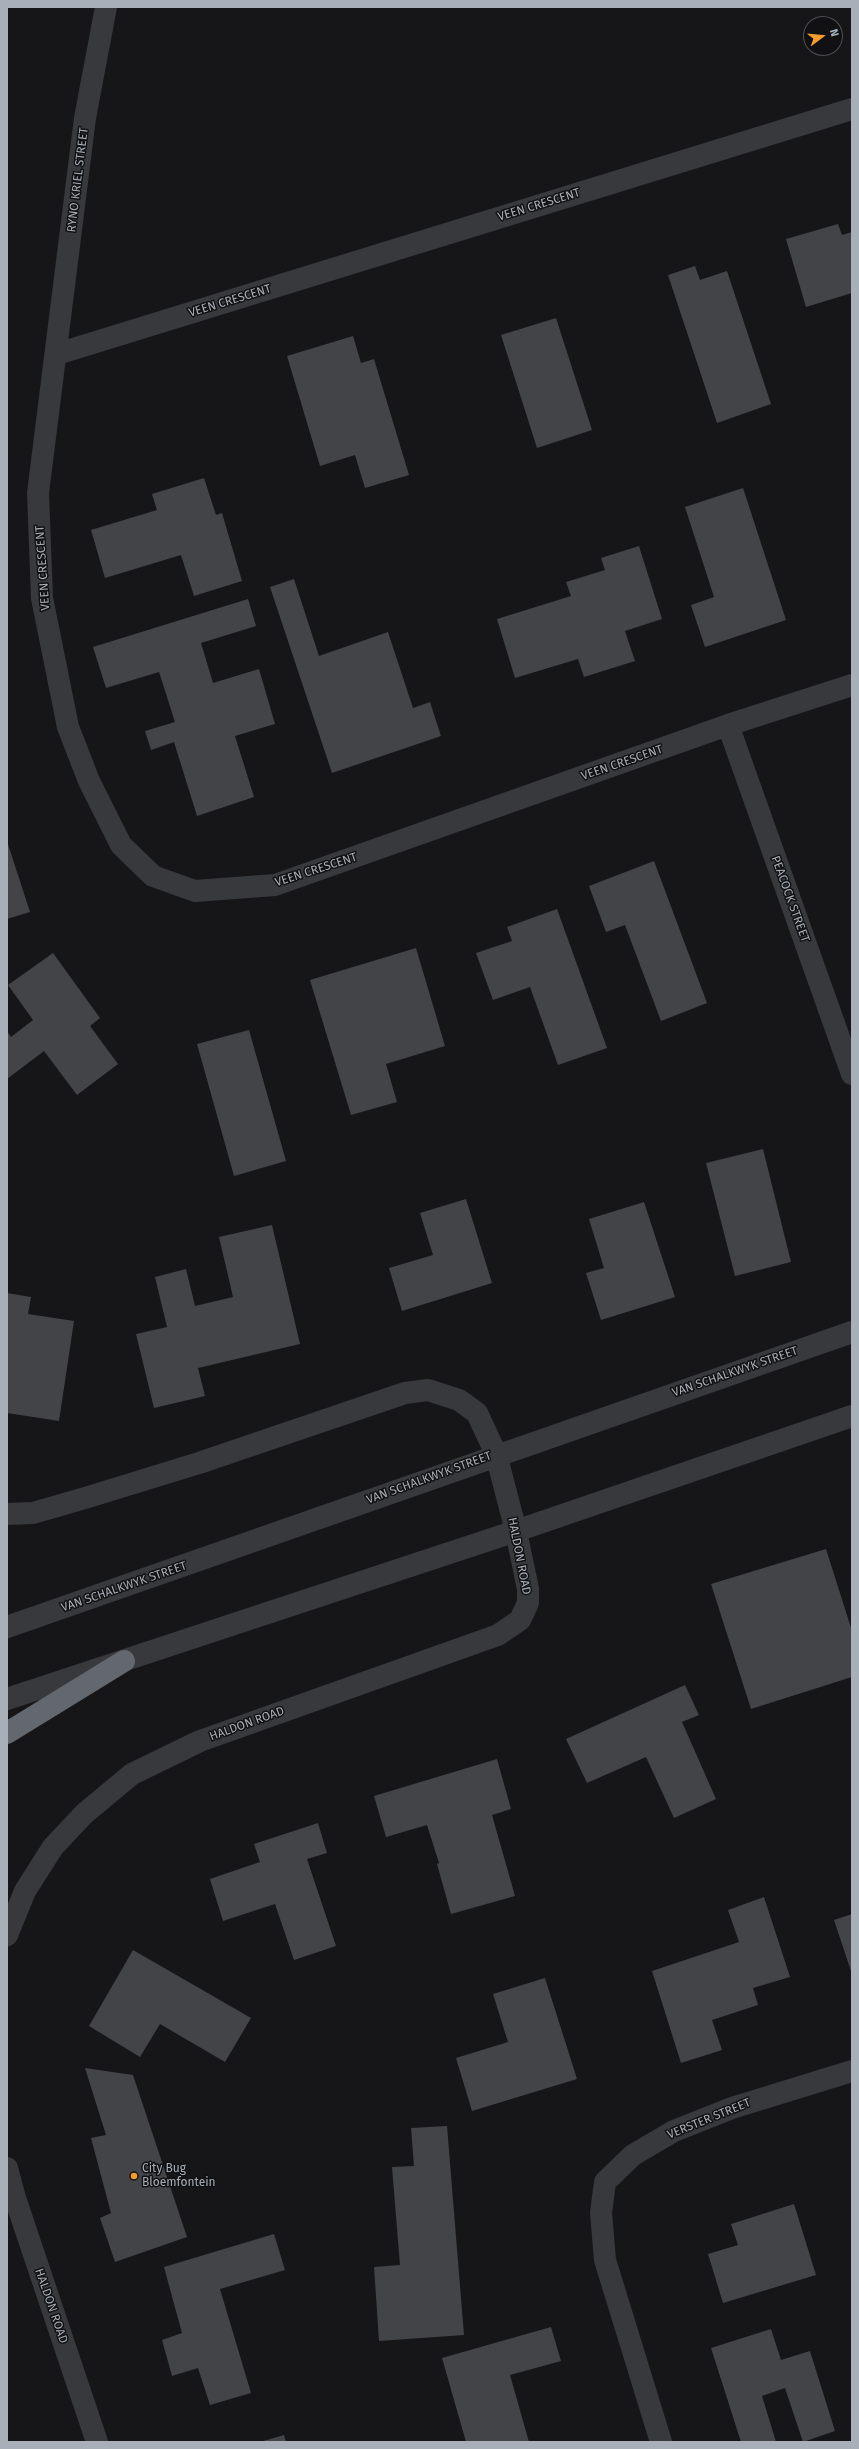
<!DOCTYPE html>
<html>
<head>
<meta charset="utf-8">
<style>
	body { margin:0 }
	#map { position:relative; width:859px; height:2449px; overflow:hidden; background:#161618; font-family:"Fira Sans",sans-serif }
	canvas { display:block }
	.frame { position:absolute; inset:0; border:8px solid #a8afb8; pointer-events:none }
	.north { position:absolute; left:803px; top:16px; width:40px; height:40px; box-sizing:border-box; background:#111113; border:1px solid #4d5055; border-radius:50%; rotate:74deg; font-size:11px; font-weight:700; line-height:16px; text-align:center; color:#a8afb8 }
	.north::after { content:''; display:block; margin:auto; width:14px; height:18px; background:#f79b2f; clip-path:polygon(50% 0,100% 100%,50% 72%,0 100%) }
</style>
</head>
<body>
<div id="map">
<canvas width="859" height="2449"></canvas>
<div class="frame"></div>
<div class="north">N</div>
</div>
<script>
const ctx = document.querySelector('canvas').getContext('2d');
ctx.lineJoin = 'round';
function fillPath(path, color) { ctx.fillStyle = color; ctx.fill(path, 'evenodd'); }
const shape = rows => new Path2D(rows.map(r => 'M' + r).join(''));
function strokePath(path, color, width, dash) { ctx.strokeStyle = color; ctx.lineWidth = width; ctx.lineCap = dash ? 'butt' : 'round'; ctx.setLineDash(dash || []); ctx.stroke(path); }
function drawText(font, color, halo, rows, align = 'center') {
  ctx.font = font + ' "Fira Sans",sans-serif'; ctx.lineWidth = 3; ctx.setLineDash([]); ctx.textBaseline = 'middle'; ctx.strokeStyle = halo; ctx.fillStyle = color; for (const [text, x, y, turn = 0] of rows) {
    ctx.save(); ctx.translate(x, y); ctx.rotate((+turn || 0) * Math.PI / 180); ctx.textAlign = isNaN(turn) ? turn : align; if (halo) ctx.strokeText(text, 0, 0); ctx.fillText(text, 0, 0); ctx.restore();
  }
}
const building = shape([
	[838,224,842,235,852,232,852,293,806,307,786,239],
	[695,266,700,280,727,271,771,404,717,423,668,275],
	[556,318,592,430,537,448,501,335],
	[353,336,361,363,374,359,409,475,365,488,355,455,320,466,287,356],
	[204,478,216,515,222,513,242,581,194,596,181,555,105,578,91,530,157,510,152,494],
	[743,488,786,620,705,647,691,605,714,597,685,507],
	[639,546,662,619,625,631,635,661,584,677,578,659,515,678,497,619,571,596,566,582,605,570,601,558],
	[294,579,319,656,388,632,413,708,430,702,441,736,332,773,270,587],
	[248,599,256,626,201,643,213,683,259,669,275,724,235,736,254,797,197,816,174,742,151,750,145,731,175,722,159,672,106,688,93,647],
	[7,841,30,912,7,919],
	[654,861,707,1003,661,1021,625,925,606,932,589,886],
	[557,909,607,1048,558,1065,530,987,493,1000,476,953,512,941,507,927],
	[416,948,445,1046,386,1064,397,1102,351,1115,310,980],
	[53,953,100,1018,90,1026,118,1064,77,1095,44,1051,7,1079,7,1031,11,1037,33,1020,8,985],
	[249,1030,286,1161,234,1176,197,1044],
	[763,1149,791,1262,735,1276,706,1163],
	[466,1199,492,1283,402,1311,389,1268,433,1255,420,1213],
	[644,1202,675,1297,601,1320,586,1273,604,1268,589,1219],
	[272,1225,300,1344,198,1368,205,1396,154,1408,136,1334,167,1327,155,1277,186,1269,195,1306,233,1297,219,1237],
	[7,1293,31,1297,28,1314,74,1321,59,1421,7,1413],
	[826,1549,852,1631,852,1677,751,1709,711,1584],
	[685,1685,699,1715,682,1722,716,1799,674,1818,646,1757,587,1783,566,1739],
	[497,1759,511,1809,492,1815,515,1896,451,1914,437,1864,439,1863,427,1825,386,1837,374,1796],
	[318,1823,327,1853,307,1859,336,1946,294,1960,275,1904,223,1921,210,1879,260,1862,254,1844],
	[764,1897,790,1977,753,1988,758,2005,712,2020,722,2050,681,2063,652,1971,739,1942,728,1910],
	[852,1914,852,1974,834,1920],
	[133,1950,251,2018,225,2062,160,2024,140,2057,89,2026],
	[545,1978,577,2079,472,2111,456,2058,508,2042,493,1994],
	[85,2068,133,2075,187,2237,115,2262,100,2218,111,2213,91,2138,106,2135],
	[447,2126,464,2335,379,2341,374,2267,400,2265,392,2167,414,2166,411,2128],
	[794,2204,816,2275,723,2303,708,2254,738,2245,731,2224],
	[274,2234,285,2270,220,2289,251,2393,210,2405,198,2368,172,2376,162,2340,182,2333,164,2267],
	[551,2327,561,2361,510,2375,529,2442,466,2442,442,2358],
	[771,2329,781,2360,810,2351,835,2431,803,2442,785,2388,762,2396,776,2442,741,2442,711,2348],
	[284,2435,286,2442,260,2442]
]);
const street = shape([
	[106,7,85,118,38,493,42,598,68,727,89,781,121,845,153,876,195,891,275,885,728,725,852,685],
	[57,354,852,109],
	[728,725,852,1074],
	[7,1514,33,1513,85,1498,199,1463,405,1393,428,1390,459,1400,477,1413,496,1454,516,1531,528,1589,528,1603,520,1620,498,1635,200,1741,132,1774,84,1814,53,1847,25,1891,7,1935],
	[7,1627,852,1332],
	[7,1699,516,1531,852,1416],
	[7,2168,15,2198,97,2442],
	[661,2442,605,2260,601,2213,605,2182,633,2155,674,2131,732,2108,852,2071]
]);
const highway = shape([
	[7,1733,124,1661]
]);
const markers = [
	[134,2176,4,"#f79b2f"]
];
const streetNames = [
	["RYNO KRIEL STREET",78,180,-83],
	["VEEN CRESCENT",539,205,-17],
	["VEEN CRESCENT",230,301,-17],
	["VEEN CRESCENT",43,568,-94],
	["VEEN CRESCENT",622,763,-19],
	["VEEN CRESCENT",316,870,-18],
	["PEACOCK STREET",790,899,70],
	["VAN SCHALKWYK STREET",735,1372,-19],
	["VAN SCHALKWYK STREET",429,1478,-20],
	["HALDON ROAD",519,1556,79],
	["VAN SCHALKWYK STREET",124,1587,-19],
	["HALDON ROAD",247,1724,-20],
	["VERSTER STREET",709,2119,-22],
	["HALDON ROAD",51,2306,71]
];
const poiNames = [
	["City Bug",142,2169],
	["Bloemfontein",142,2183]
];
fillPath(building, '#424448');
strokePath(street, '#37393d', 22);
strokePath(highway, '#63676e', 22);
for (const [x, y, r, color] of markers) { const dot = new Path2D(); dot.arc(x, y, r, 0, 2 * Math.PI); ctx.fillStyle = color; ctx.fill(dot); strokePath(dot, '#111113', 1.5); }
drawText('12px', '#a8afb8', '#111113', streetNames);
drawText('12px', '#a8afb8', '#111113', poiNames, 'left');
</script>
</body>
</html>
